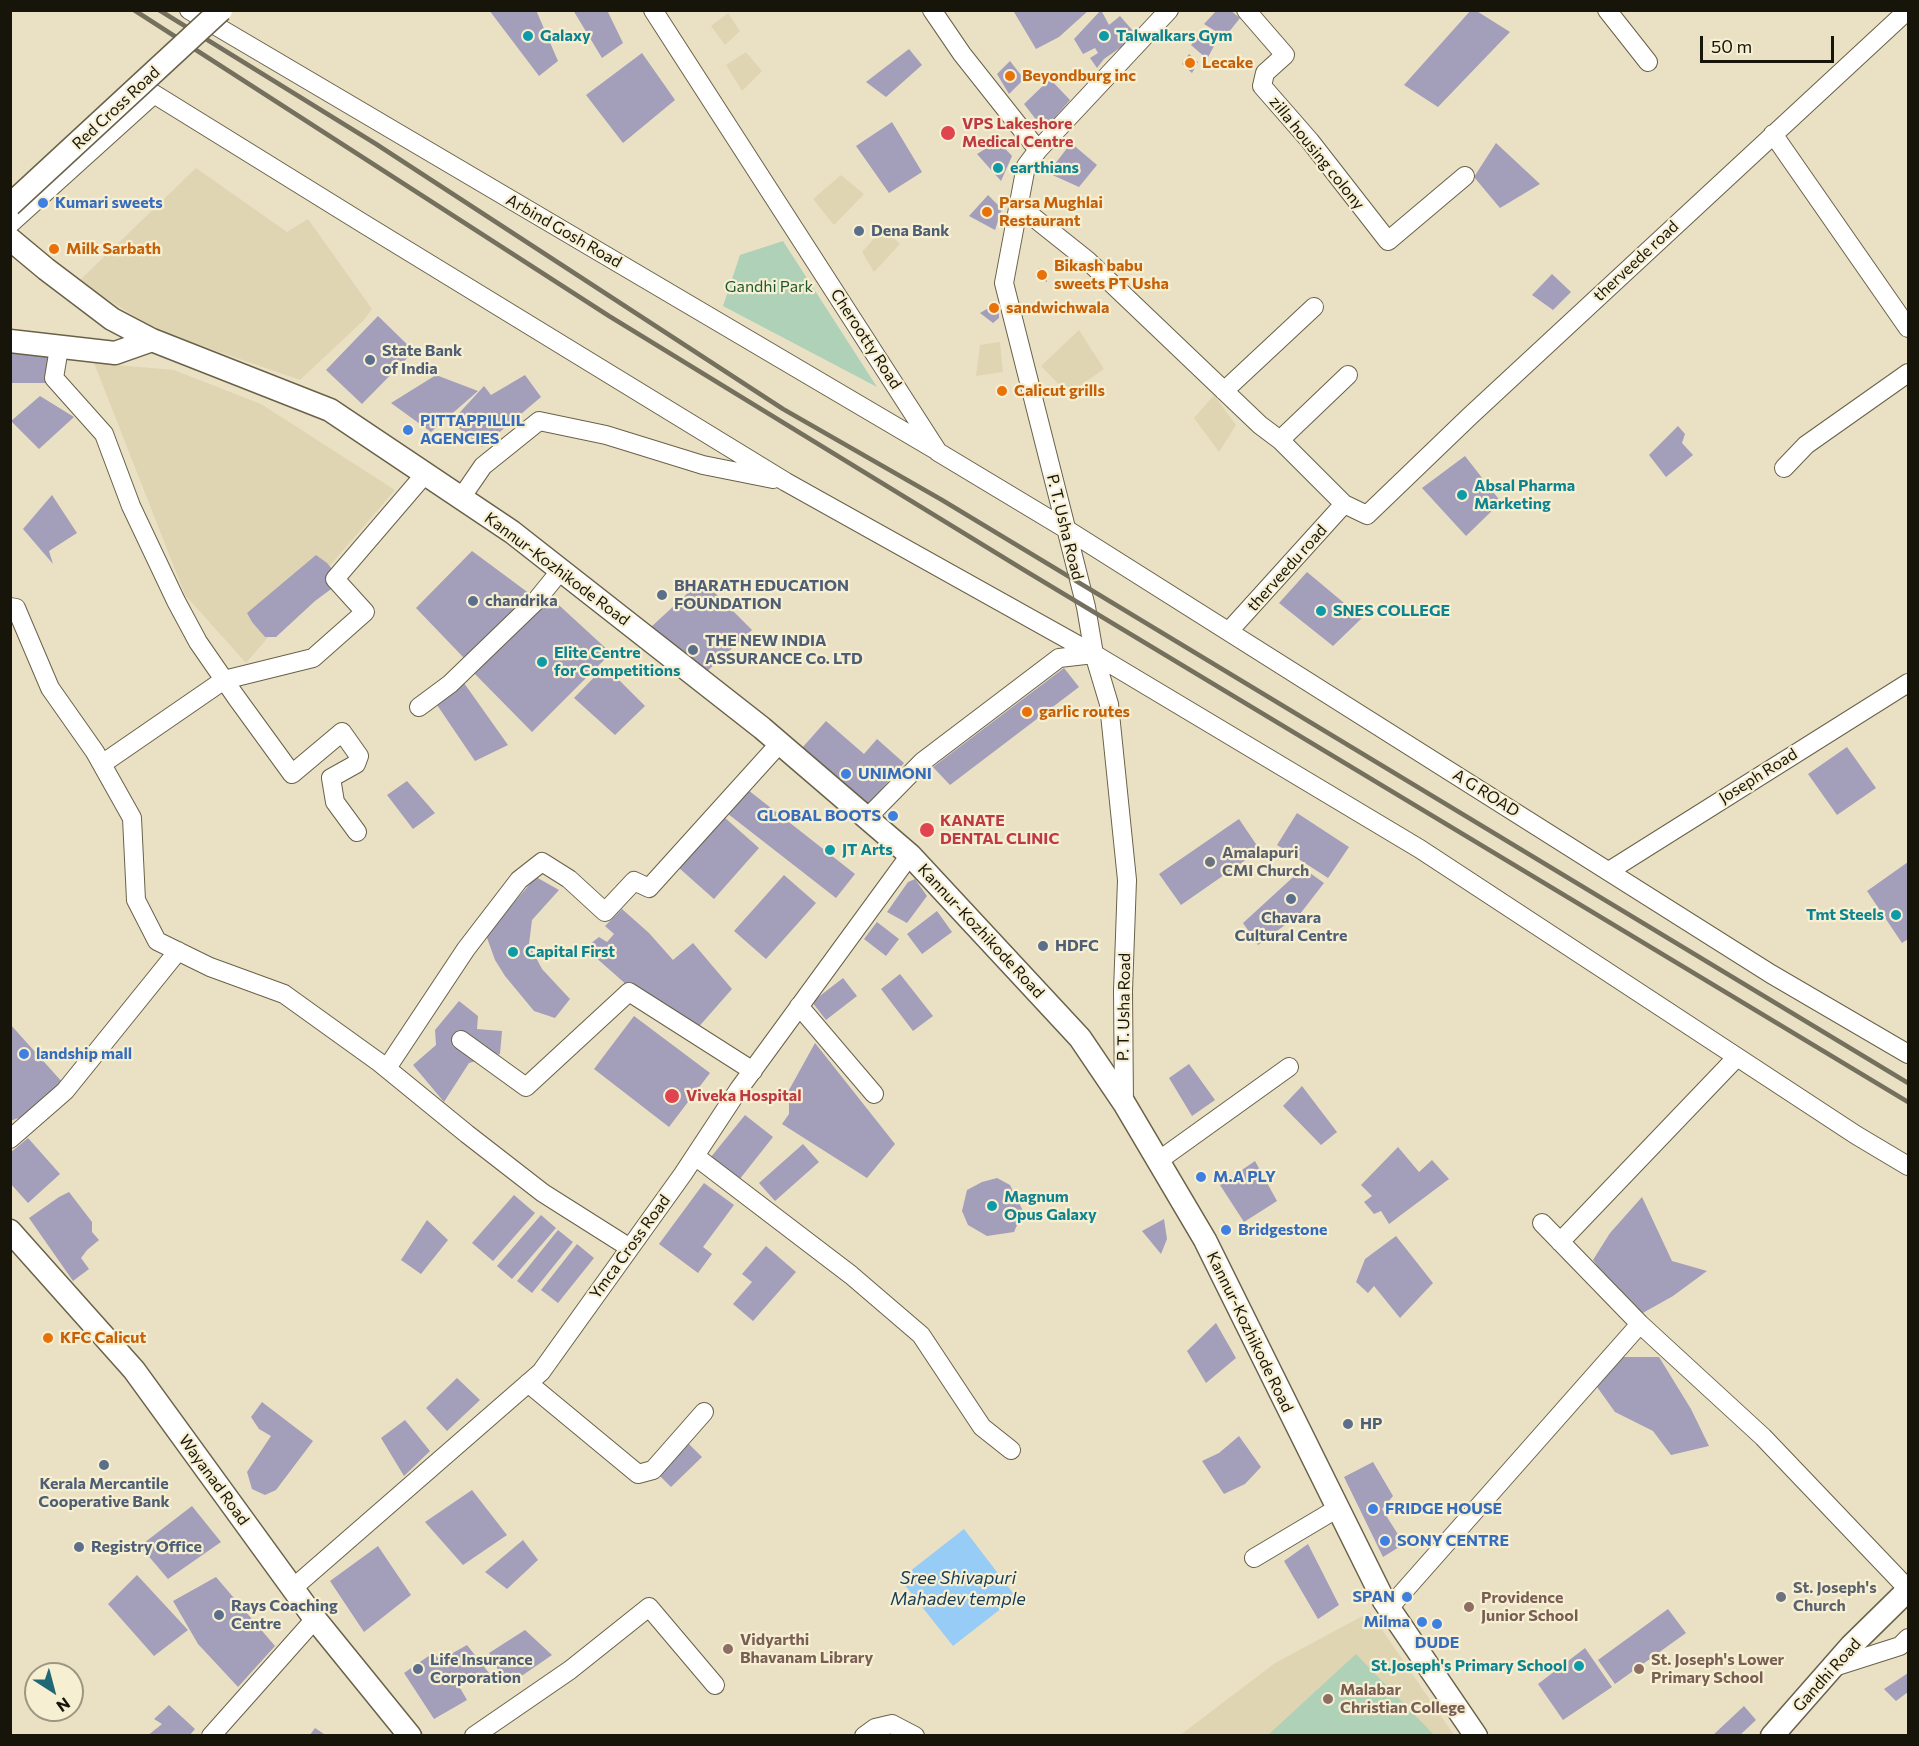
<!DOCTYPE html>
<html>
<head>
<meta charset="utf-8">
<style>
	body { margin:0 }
	#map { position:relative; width:1919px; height:1746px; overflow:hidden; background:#eae1c5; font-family:Commissioner,sans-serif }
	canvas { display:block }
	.frame { position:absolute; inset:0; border:12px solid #17140a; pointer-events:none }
	.north { position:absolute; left:24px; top:1662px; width:60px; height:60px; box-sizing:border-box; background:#f7efd2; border:2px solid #9d9782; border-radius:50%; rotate:144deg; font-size:16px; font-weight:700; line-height:24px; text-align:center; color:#17140a }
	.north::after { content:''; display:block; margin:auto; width:21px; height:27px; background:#216876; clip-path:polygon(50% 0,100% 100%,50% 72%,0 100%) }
	.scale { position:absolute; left:1700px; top:36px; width:134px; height:27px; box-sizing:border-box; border:3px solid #17140a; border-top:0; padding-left:8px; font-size:18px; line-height:21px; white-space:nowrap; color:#17140a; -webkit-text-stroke:4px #f7efd2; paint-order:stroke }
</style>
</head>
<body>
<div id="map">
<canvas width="1919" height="1746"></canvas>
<div class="frame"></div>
<div class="north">N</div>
<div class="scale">50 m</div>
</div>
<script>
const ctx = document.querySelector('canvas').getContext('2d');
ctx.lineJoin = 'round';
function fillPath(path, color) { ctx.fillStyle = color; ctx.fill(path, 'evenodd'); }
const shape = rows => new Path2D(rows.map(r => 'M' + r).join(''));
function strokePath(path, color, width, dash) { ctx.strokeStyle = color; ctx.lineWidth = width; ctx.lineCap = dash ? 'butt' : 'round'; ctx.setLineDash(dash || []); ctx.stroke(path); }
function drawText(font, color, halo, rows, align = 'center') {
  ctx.font = font + ' Commissioner,sans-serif'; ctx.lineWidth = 4.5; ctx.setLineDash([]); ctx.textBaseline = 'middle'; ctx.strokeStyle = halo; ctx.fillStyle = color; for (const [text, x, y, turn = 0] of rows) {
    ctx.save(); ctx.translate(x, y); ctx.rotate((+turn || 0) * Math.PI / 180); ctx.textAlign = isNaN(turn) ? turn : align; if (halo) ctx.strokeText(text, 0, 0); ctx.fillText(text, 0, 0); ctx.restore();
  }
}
const built = shape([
	[728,13,740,31,725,45,711,26],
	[746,52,762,71,742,91,726,65],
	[196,168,287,232,308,219,372,309,364,320,300,380,156,330,79,281],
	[841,175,864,194,834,225,813,199],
	[883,228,900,244,874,272,862,252],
	[1079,330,1104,369,1068,394,1041,366],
	[1000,342,1003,372,976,376,980,345],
	[94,363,174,370,261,404,395,490,246,663,185,595],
	[1214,395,1236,425,1219,452,1194,418],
	[1370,1612,1454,1735,1179,1736,1275,1663]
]);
const green = shape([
	[783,241,877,387,723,306,740,255],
	[1356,1654,1434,1735,1268,1735]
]);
const water = shape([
	[964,1529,1016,1597,953,1646,900,1579]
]);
const building = shape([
	[489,10,536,10,558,61,539,76],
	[573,10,607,10,623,43,602,58],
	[1015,10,1089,10,1059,37,1036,49,1014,12],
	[1101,10,1109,25,1120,16,1134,32,1124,45,1104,59,1097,68,1090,58,1098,53,1095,48,1083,54,1074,39],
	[1217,10,1230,10,1240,18,1225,37,1204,24],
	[1471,10,1475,10,1510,32,1438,107,1404,85],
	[1202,33,1214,46,1207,59,1191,45],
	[909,49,922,65,886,97,866,82],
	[642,53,675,100,623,143,586,95],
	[1189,54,1198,62,1192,73,1182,64],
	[1010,61,1024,79,1009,94,997,74],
	[1050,79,1070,100,1044,130,1024,104],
	[892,122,922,172,889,193,856,146],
	[998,141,1012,156,1001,181,977,154],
	[1071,143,1097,165,1079,187,1048,173],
	[1496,143,1540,184,1500,208,1474,177],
	[988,195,1002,209,995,230,969,216],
	[1039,268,1047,273,1047,282,1035,277],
	[1552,274,1571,292,1553,310,1532,295],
	[999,302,999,318,993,323,980,313],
	[378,316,414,351,362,404,326,370],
	[10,353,49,355,45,383,10,383],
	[436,375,478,391,431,432,391,403],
	[525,375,541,397,482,447,451,422,484,386,491,395],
	[40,396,74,417,39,449,11,421],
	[1678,426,1685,434,1682,443,1693,455,1666,477,1649,455],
	[1465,456,1501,502,1466,536,1422,488],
	[52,495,77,533,49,551,53,564,23,529],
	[472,551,530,594,464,658,416,608],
	[316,555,327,563,342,581,315,601,276,637,265,637,252,622,247,613],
	[1307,572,1362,618,1333,646,1279,603],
	[702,580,752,630,703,675,651,627],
	[549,596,611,653,532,732,472,671],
	[605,666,645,706,615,735,574,698],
	[1064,668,1079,687,950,785,933,767],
	[464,683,508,745,475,761,435,702],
	[826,721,864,754,877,739,904,763,868,805,802,748],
	[1847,747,1876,788,1837,815,1808,774],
	[407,781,435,813,413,829,387,795],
	[743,786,855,874,836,898,723,810],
	[1297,813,1349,847,1328,878,1277,845],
	[724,817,759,848,714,899,679,868],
	[1239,819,1260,850,1181,905,1159,874],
	[1908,862,1908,939,1902,943,1867,891],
	[1303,868,1324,883,1300,914,1258,945,1243,923],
	[784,875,816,903,766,959,734,931],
	[536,877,559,890,532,920,529,944,542,969,570,999,555,1018,534,1011,505,976,495,960,486,935],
	[915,879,927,896,907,923,887,912,908,882],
	[622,909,649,933,673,960,693,943,732,989,688,1039,585,948,599,937,607,942,614,934,605,926],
	[937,911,952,932,922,954,907,934],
	[877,922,899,939,886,956,864,939],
	[900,974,933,1016,913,1031,881,989],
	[843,978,857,996,826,1020,812,1002],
	[459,1001,478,1016,477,1029,502,1031,500,1054,469,1063,444,1102,413,1065,436,1045,435,1030],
	[634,1016,710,1073,669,1127,594,1069],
	[10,1024,63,1083,27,1115,10,1121],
	[815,1043,895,1144,867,1178,782,1124,789,1114,789,1090],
	[1189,1064,1215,1100,1192,1116,1169,1078],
	[1302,1086,1337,1132,1321,1145,1283,1106],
	[745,1115,773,1137,739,1180,711,1157],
	[28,1138,60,1174,28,1203,10,1183,10,1153],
	[803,1144,819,1162,775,1201,759,1183],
	[1398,1147,1419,1172,1432,1160,1449,1179,1389,1224,1381,1211,1374,1214,1364,1202,1372,1196,1361,1185],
	[1255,1161,1277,1201,1244,1222,1220,1185],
	[997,1178,1010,1185,1023,1211,1014,1232,987,1236,968,1225,962,1211,967,1190,982,1182],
	[704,1183,734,1205,703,1247,712,1254,698,1273,659,1244],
	[69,1192,92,1222,92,1232,99,1240,87,1250,81,1258,89,1269,73,1281,29,1218,59,1197],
	[514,1195,535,1213,493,1261,472,1243],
	[1642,1197,1672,1261,1707,1271,1673,1296,1641,1314,1611,1285,1593,1260,1610,1233],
	[541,1215,556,1228,512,1279,497,1266],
	[1164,1219,1167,1239,1161,1254,1142,1231],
	[427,1220,448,1240,421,1274,401,1260],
	[558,1230,573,1242,532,1293,517,1281],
	[1396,1236,1433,1283,1400,1318,1374,1286,1368,1293,1356,1282,1365,1259],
	[577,1244,594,1258,558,1303,541,1290],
	[766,1246,796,1272,753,1321,733,1304,752,1282,742,1274],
	[1216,1323,1236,1358,1206,1383,1187,1351],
	[1618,1357,1659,1357,1691,1409,1709,1446,1671,1455,1653,1431,1615,1412,1592,1380],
	[457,1378,480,1400,447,1431,426,1408],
	[262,1402,313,1441,276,1490,265,1495,252,1489,247,1472,271,1436,259,1429,251,1417],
	[405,1420,430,1451,404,1476,381,1438],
	[1239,1436,1261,1467,1245,1484,1224,1494,1202,1461,1219,1453],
	[688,1443,702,1457,671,1487,657,1473],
	[1373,1462,1393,1496,1382,1509,1404,1544,1383,1557,1344,1477],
	[472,1490,507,1535,463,1565,425,1522],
	[192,1506,221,1542,168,1579,140,1546],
	[523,1540,538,1560,507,1589,485,1572],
	[1308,1544,1339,1605,1318,1619,1284,1561],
	[378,1546,411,1595,364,1632,330,1581],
	[137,1575,188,1630,154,1656,108,1604],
	[216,1577,275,1646,238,1687,198,1644,173,1601],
	[1668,1609,1686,1633,1615,1684,1598,1660],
	[525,1630,552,1655,507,1686,489,1653],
	[467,1645,489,1673,459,1686,467,1700,434,1719,404,1673,433,1653,446,1665,451,1654],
	[1585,1648,1612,1687,1563,1720,1538,1684],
	[1908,1673,1908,1692,1896,1701,1884,1689],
	[169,1705,195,1729,189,1736,147,1736,162,1724,154,1719],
	[1744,1706,1756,1720,1739,1736,1712,1736],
	[315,1728,327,1736,309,1736]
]);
const minor = shape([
	[189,10,934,449],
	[653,10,938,452,1066,529,1771,974,1908,1054],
	[932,10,962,54,1038,150],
	[1246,10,1285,55,1265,73,1262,86,1310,141,1388,241,1465,176],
	[1607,10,1648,62],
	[1773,134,1908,328],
	[1018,205,1087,260,1260,425,1280,440,1344,504,1367,515,1470,416,1908,10],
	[10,224,154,94,364,224,786,482,1094,654,1420,849,1856,1135,1908,1166],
	[59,348,54,378,104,434,131,506,176,601,198,642,236,697,292,774,342,732,359,756,356,764,331,778,335,802,357,832],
	[1224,391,1314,307],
	[1280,440,1348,375],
	[1784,468,1806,445,1908,373],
	[461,498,483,466,539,421,606,435,703,465,773,479],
	[10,607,16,608,50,688,95,752,132,818,136,900,157,941,210,967,284,994,380,1063,467,1134,543,1193,630,1248],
	[1229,631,1344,504],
	[419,707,450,684,535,602,561,570],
	[102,764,224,680,313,658,365,612,335,579,425,474],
	[867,818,922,762,1059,658,1094,654],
	[1609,871,1908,683],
	[799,1006,874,1094],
	[461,1040,526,1087,629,992,753,1071],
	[387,1068,466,949,519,880,542,862,569,879,605,912,634,881,649,888,780,743],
	[1124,1103,1123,991,1127,880,1109,704,1094,654,1086,607,1004,283,1026,166,1038,150,1169,10],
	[10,1139,65,1091,178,951],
	[695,1156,851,1275,921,1335,982,1427,1011,1450],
	[1158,1161,1289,1067],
	[1542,1223,1640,1324,1763,1437,1908,1589],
	[1560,1242,1737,1057],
	[528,1383,638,1474,653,1470,704,1412],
	[1254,1558,1338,1508],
	[293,1588,541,1372,683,1174,739,1089,910,855],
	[1389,1608,1640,1324],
	[1831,1668,1900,1646,1908,1638],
	[211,1736,315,1619],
	[474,1736,570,1670,649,1607,715,1685],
	[864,1736,875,1728,892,1724,915,1736]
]);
const major = shape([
	[10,239,46,269,112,319,152,340,330,410,512,532,762,728,910,855,1080,1038,1124,1103,1205,1240,1384,1601,1476,1736],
	[10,341,115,353,152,340],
	[10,1231,134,1370,315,1619,410,1736],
	[1772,1736,1851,1646,1908,1590]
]);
const rail = shape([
	[134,10,609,316,1024,570,1908,1102],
	[159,10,376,144,783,409,942,500,1908,1083]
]);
const majorBridge = shape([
	[10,205,221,10]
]);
const markers = [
	[528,36,6,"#0f9aa8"],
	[1104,36,6,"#0f9aa8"],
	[1190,63,6,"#e8710a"],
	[1010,76,6,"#e8710a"],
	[948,133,8,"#e0444e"],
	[998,168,6,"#0f9aa8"],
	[43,203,6,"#3f7fe0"],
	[987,212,6,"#e8710a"],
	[859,231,6,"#5c6f8a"],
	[54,249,6,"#e8710a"],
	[1042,275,6,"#e8710a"],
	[994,308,6,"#e8710a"],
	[370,360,6,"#5c6f8a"],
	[1002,391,6,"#e8710a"],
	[408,430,6,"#3f7fe0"],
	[1462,495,6,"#0f9aa8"],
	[662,595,6,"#5c6f8a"],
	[473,601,6,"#5c6f8a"],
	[1321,611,6,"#0f9aa8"],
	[693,650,6,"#5c6f8a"],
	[542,662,6,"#0f9aa8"],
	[1027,712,6,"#e8710a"],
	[846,774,6,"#3f7fe0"],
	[893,816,6,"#3f7fe0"],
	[927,830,8,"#e0444e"],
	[830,850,6,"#0f9aa8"],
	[1210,862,6,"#6b7280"],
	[1291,899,6,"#5c6f8a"],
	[1896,915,6,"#0f9aa8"],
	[1043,946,6,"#5c6f8a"],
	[513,952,6,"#0f9aa8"],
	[24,1054,6,"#3f7fe0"],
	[672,1096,8,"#e0444e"],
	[1201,1177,6,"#3f7fe0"],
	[992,1206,6,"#0f9aa8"],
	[1226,1230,6,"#3f7fe0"],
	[48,1338,6,"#e8710a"],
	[1348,1424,6,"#5c6f8a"],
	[104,1465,6,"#5c6f8a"],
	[1373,1509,6,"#3f7fe0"],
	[1385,1541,6,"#3f7fe0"],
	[79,1547,6,"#5c6f8a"],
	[1407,1597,6,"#3f7fe0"],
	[1781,1597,6,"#6b7280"],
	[1469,1607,6,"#8d6e63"],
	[219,1615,6,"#5c6f8a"],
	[1422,1622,6,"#3f7fe0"],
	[1437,1624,6,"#3f7fe0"],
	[728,1649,6,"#8d6e63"],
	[1579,1666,6,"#0f9aa8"],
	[418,1669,6,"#5c6f8a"],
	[1639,1669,6,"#8d6e63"],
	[1328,1699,6,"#8d6e63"]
];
const cultureNames = [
	["Galaxy",540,36],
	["Talwalkars Gym",1116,36],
	["earthians",1010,168],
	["Absal Pharma",1474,486],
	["Marketing",1474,504],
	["SNES COLLEGE",1333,611],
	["Elite Centre",554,653],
	["for Competitions",554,671],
	["JT Arts",842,850],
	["Tmt Steels",1884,915,"right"],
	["Capital First",525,952],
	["Magnum",1004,1197],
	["Opus Galaxy",1004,1215],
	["St.Joseph's Primary School",1567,1666,"right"]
];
const foodNames = [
	["Lecake",1202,63],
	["Beyondburg inc",1022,76],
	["Parsa Mughlai",999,203],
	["Restaurant",999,221],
	["Milk Sarbath",66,249],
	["Bikash babu",1054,266],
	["sweets PT Usha",1054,284],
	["sandwichwala",1006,308],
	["Calicut grills",1014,391],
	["garlic routes",1039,712],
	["KFC Calicut",60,1338]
];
const streetNames = [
	["Red Cross Road",116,108,-43],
	["zilla housing colony",1317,153,51],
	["Arbind Gosh Road",564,231,30],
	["therveede road",1636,261,-43],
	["Cherootty Road",866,339,57],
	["P. T. Usha Road",1065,527,76],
	["therveedu road",1287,568,-48],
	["Kannur-Kozhikode Road",557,569,37],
	["Joseph Road",1758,776,-32],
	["A G ROAD",1486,793,32],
	["Kannur-Kozhikode Road",981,931,47],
	["P. T. Usha Road",1124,1007,-89],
	["Ymca Cross Road",630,1247,-54],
	["Kannur-Kozhikode Road",1250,1332,64],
	["Wayanad Road",214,1480,54],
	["Gandhi Road",1827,1675,-48]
];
const healthNames = [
	["VPS Lakeshore",962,124],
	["Medical Centre",962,142],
	["KANATE",940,821],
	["DENTAL CLINIC",940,839],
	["Viveka Hospital",686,1096]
];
const shopNames = [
	["Kumari sweets",55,203],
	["PITTAPPILLIL",420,421],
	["AGENCIES",420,439],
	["UNIMONI",858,774],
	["GLOBAL BOOTS",881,816,"right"],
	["landship mall",36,1054],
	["M.A PLY",1213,1177],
	["Bridgestone",1238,1230],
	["FRIDGE HOUSE",1385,1509],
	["SONY CENTRE",1397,1541],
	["SPAN",1395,1597,"right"],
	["Milma",1410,1622,"right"],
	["DUDE",1437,1643,"center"]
];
const serviceNames = [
	["Dena Bank",871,231],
	["State Bank",382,351],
	["of India",382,369],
	["BHARATH EDUCATION",674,586],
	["FOUNDATION",674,604],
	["chandrika",485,601],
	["THE NEW INDIA",705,641],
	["ASSURANCE Co. LTD",705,659],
	["Chavara",1291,918,"center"],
	["Cultural Centre",1291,936,"center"],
	["HDFC",1055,946],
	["HP",1360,1424],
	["Kerala Mercantile",104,1484,"center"],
	["Cooperative Bank",104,1502,"center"],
	["Registry Office",91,1547],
	["Rays Coaching",231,1606],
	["Centre",231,1624],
	["Life Insurance",430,1660],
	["Corporation",430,1678]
];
const parkNames = [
	["Gandhi Park",769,287]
];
const worshipNames = [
	["Amalapuri",1222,853],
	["CMI Church",1222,871],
	["St. Joseph's",1793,1588],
	["Church",1793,1606]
];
const educationNames = [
	["Providence",1481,1598],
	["Junior School",1481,1616],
	["Vidyarthi",740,1640],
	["Bhavanam Library",740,1658],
	["St. Joseph's Lower",1651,1660],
	["Primary School",1651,1678],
	["Malabar",1340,1690],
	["Christian College",1340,1708]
];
const waterNames = [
	["Sree Shivapuri",958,1578],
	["Mahadev temple",958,1599]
];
fillPath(built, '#e0d5b2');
fillPath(green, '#aed1b7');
fillPath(water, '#96ccf5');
fillPath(building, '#a39eb9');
strokePath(minor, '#696148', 20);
strokePath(major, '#696148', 25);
strokePath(minor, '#fff', 18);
strokePath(major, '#fff', 22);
strokePath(rail, '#756f5d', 4.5);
strokePath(majorBridge, '#696148', 25, []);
strokePath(majorBridge, '#fff', 22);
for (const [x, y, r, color] of markers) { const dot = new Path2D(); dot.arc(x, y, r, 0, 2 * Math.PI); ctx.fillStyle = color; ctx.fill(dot); strokePath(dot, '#f7efd2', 2); }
drawText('bold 16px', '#0d838f', '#f7efd2', cultureNames, 'left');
drawText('bold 16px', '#c56008', '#f7efd2', foodNames, 'left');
drawText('16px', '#17140a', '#f7efd2', streetNames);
drawText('bold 16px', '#be3a42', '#f7efd2', healthNames, 'left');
drawText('bold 16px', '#366cbe', '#f7efd2', shopNames, 'left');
drawText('bold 16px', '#4e5e75', '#f7efd2', serviceNames, 'left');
drawText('16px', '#1c5932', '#f7efd2', parkNames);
drawText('bold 16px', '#5b616d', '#f7efd2', worshipNames, 'left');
drawText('bold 16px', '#785e54', '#f7efd2', educationNames, 'left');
drawText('italic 18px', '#153d59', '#f7efd2', waterNames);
</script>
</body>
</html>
